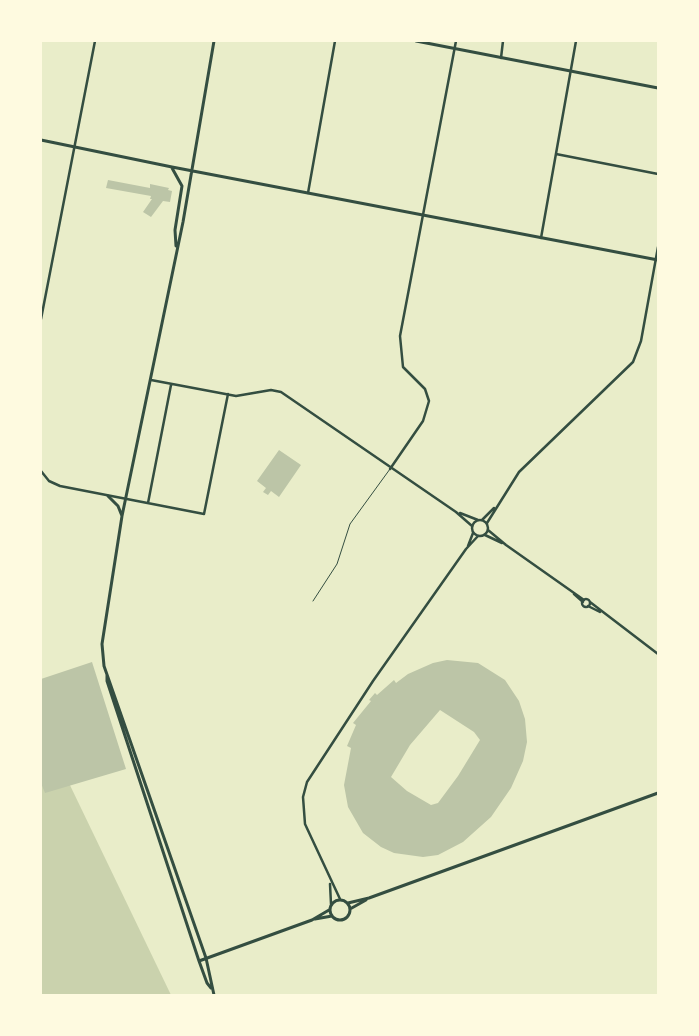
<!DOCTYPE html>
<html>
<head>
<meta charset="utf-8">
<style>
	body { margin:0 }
	#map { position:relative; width:699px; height:1036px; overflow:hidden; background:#e9edc9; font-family:Montserrat,sans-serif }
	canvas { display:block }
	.frame { position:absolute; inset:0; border:42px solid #fefae0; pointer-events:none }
</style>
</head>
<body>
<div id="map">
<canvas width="699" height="1036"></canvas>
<div class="frame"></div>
</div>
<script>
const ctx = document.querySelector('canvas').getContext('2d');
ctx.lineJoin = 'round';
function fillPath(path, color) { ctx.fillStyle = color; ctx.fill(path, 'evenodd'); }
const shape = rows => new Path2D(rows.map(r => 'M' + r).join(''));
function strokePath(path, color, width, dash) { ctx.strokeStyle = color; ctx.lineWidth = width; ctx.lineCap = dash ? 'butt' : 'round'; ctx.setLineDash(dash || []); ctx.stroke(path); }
const green = shape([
	[41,725,171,995,41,995]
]);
const building = shape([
	[108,180,150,188,150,184,169,188,168,190,172,191,170,202,163,201,151,217,143,212,152,199,150,199,151,196,106,188],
	[279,450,301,465,279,497,271,491,268,495,263,492,266,488,257,481],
	[447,660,478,663,505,680,519,701,525,719,527,742,523,761,511,788,491,817,463,842,438,855,423,857,394,853,381,847,363,833,348,807,344,785,351,748,347,746,356,725,353,723,371,701,369,700,375,693,377,695,394,680,396,683,408,674,433,663],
	[440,710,474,732,480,740,458,776,438,803,431,805,407,791,391,777,410,745],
	[92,662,126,769,45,793,41,783,41,679]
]);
const service = shape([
	[313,601,337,564,350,524,390,469]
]);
const minor = shape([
	[501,58,503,41],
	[556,154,658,174],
	[308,193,335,41],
	[541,238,576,41],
	[41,319,95,41],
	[151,380,236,396,271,390,281,392,456,512,472,526],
	[390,469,423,421,429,401,425,389,403,367,400,336,456,41],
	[41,471,49,481,60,486,204,514,228,394],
	[148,503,171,385],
	[460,513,478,520],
	'472 528a8 8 0 1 1 16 0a8 8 0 1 1-16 0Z',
	[482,520,494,508],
	[487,523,519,472,633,362,641,341,658,247],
	[488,530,506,545,584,600],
	[485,535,502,543],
	[468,546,473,533],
	[574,594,583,602],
	'582 603a4 4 0 1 1 8 0a4 4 0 1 1-8 0Z',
	[590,602,658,654],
	[588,606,600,612],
	[330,884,331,904],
	[340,899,305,824,303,797,307,782,373,681,466,549,478,536]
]);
const tertiary = shape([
	[416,41,658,88],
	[41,140,172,167,658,260],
	[172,168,182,186,175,230,176,246],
	[108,496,118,506,122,516],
	[107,675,107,681,199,961,207,983,211,988],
	'330 910a10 10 0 1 1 20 0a10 10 0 1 1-20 0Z',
	[348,903,369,898,658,793],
	[350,909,366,900],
	[315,919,332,916],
	[199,961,312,920,329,910],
	[214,995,206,958,104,666,102,644,122,516,183,222,214,41]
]);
fillPath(green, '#cad2ad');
fillPath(building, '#bcc5a7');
strokePath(service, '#344e41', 1);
strokePath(minor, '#344e41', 2.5);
strokePath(tertiary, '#344e41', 3);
</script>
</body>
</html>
